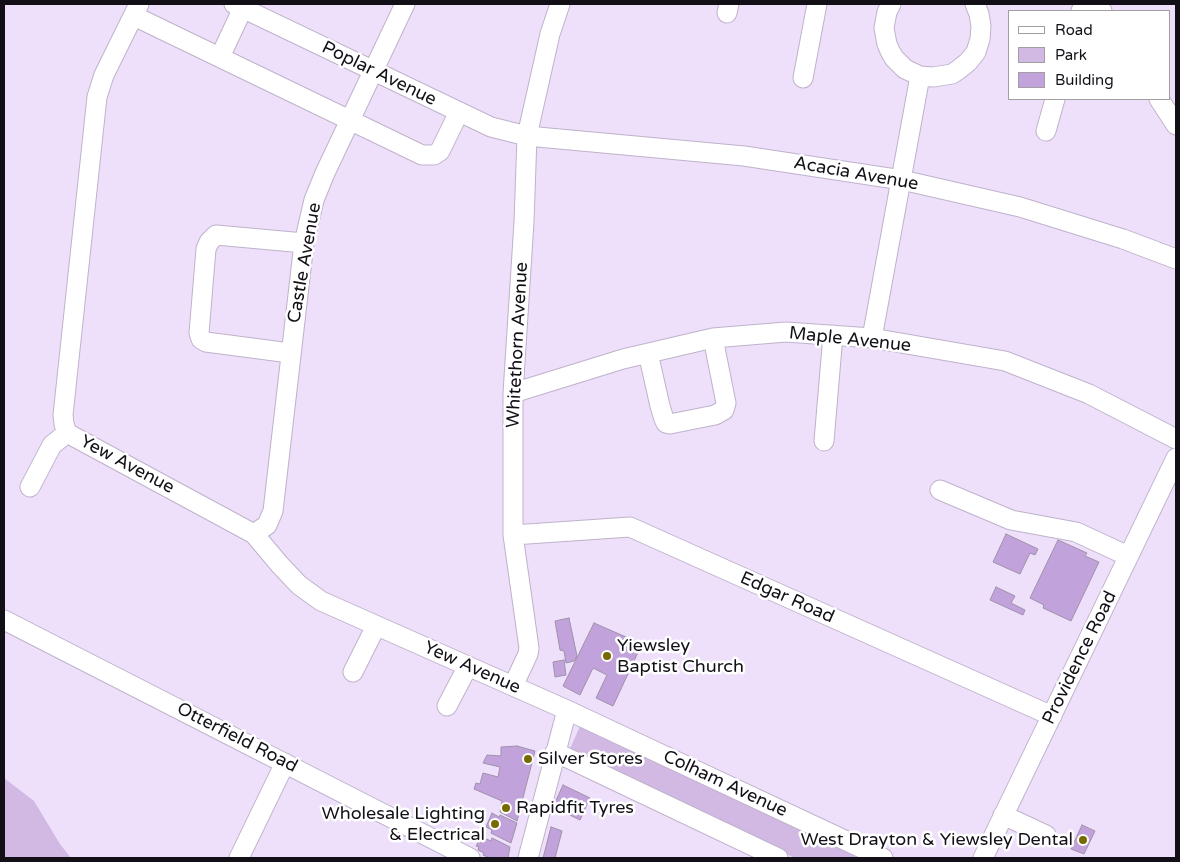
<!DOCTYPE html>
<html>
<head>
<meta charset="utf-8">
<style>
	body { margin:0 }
	#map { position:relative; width:1180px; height:862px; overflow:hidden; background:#eee0fa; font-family:"Varela Round",sans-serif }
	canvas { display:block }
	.frame { position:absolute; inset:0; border:5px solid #130f17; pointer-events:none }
	.legend { position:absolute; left:1008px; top:10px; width:162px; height:90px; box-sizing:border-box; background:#fff; border:1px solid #a19fa2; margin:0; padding:6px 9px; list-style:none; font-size:15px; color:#130f17 }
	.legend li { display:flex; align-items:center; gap:10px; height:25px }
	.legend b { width:25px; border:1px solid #a19fa2 }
</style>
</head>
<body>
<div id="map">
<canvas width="1180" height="862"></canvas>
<div class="frame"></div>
<ul class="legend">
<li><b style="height:6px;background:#fff"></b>Road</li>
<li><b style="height:14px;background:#d1b9e3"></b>Park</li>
<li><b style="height:14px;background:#c2a2db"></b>Building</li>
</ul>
</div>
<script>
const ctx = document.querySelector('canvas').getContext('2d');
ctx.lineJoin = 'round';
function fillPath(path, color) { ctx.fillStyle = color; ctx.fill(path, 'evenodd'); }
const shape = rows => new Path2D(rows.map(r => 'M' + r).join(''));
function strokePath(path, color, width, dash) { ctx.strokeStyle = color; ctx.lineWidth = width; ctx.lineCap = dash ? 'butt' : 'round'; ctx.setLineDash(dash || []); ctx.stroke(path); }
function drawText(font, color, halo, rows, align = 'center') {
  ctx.font = font + ' "Varela Round",sans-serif'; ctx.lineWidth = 5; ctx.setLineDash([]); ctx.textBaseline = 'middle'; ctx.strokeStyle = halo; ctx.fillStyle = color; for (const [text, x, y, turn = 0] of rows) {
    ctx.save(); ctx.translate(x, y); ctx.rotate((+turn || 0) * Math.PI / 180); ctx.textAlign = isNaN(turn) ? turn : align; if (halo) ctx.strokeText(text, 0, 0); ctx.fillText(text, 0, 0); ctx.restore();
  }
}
const green = shape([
	[580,726,863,858,795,858,584,757,570,749],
	[4,778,34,801,60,844,71,858,4,858]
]);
const building = shape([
	[1006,534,1038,549,1035,555,1030,553,1020,574,993,562,1006,534],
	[1058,540,1087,553,1085,556,1099,562,1071,621,1043,608,1044,605,1030,598,1058,540],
	[996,587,1015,596,1011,603,1025,610,1023,615,990,600,996,587],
	[569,618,577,656,574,661,566,663,564,651,560,650,555,621,569,618],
	[594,623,642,644,613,706,596,698,607,675,593,668,580,695,563,686,594,623],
	[564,660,566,675,555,677,553,662,564,660],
	[517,746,535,751,517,821,500,812,502,801,474,789,476,783,480,784,483,773,498,777,500,767,483,763,487,755,501,756,501,747,517,746],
	[563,785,590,798,580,820,553,807,563,785],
	[492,813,499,817,500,815,517,823,511,843,491,833,492,830,486,827,492,813],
	[1082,825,1095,831,1084,854,1071,849,1082,825],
	[551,827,562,831,555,858,543,858,551,827],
	[484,838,491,841,492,838,510,847,508,858,490,858,483,855,484,853,478,850,479,847,476,846,479,841,482,842,484,838]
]);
const minor = shape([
	[139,4,104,75,97,97,63,415,64,424,67,433,254,534,280,565,299,585,321,601,567,710,883,858],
	[234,4,491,127,527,136,744,156,902,180,1020,207,1123,239,1176,259],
	[891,4,887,12,884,28,887,44,890,51,894,58,905,69,920,76,933,77,952,74,958,70,968,62,976,52,980,39,981,26,979,14,975,4],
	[1097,4,1102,11],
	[1081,11,1084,4],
	[727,13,729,4],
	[134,16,422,155,434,155,440,151,459,112],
	[220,57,243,8],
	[803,78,817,4],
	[1159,99,1176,125],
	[1046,131,1055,99],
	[872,338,920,76],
	[290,353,206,342,201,339,199,333,206,249,209,242,216,235,304,243],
	[648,353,660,406,664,419,666,423,670,424,715,415,724,410,726,403,713,338],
	[513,393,623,359,713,338,786,332,872,338,1005,361,1089,394,1176,439],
	[824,441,833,335],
	[30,487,52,445,67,433],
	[940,490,1011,520,1076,532,1128,556],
	[254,534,267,525,273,511,304,243,314,200,325,173,405,4],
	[513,535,630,527,1052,716],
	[4,620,470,858],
	[353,672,376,626],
	[513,686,528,654,529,648,513,535,513,393,524,222,527,136,550,34,560,4],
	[447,706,468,666],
	[555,752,778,858],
	[1003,815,1046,835],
	[239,858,285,763],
	[528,858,567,710],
	[983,858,1176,458]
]);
const markers = [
	[607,656,5,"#776900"],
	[528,759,5,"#776900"],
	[506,808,5,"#776900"],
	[495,824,5,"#776900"],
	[1083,840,5,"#776900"]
];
const streetNames = [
	["Poplar Avenue",379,74,26],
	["Acacia Avenue",856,174,10],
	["Castle Avenue",305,263,-80],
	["Maple Avenue",850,340,6],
	["Whitethorn Avenue",518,345,-87],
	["Yew Avenue",127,465,28],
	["Edgar Road",787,598,24],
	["Providence Road",1080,658,-64],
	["Yew Avenue",472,668,24],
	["Otterfield Road",237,738,27],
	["Colham Avenue",725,784,25]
];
const poiNames = [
	["Yiewsley",617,646],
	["Baptist Church",617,667],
	["Silver Stores",538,759],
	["Rapidfit Tyres",516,808],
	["Wholesale Lighting",485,814,"right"],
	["& Electrical",485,835,"right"],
	["West Drayton & Yiewsley Dental",1073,840,"right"]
];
fillPath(green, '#d1b9e3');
fillPath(building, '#c2a2db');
strokePath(building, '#9e91a9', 1);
strokePath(minor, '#bfb2cb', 21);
strokePath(minor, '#fff', 19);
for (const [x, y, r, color] of markers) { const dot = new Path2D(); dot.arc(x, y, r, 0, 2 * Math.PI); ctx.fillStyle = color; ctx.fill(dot); strokePath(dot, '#fff', 2); }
drawText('18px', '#130f17', '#fff', streetNames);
drawText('18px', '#130f17', '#fff', poiNames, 'left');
</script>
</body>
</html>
